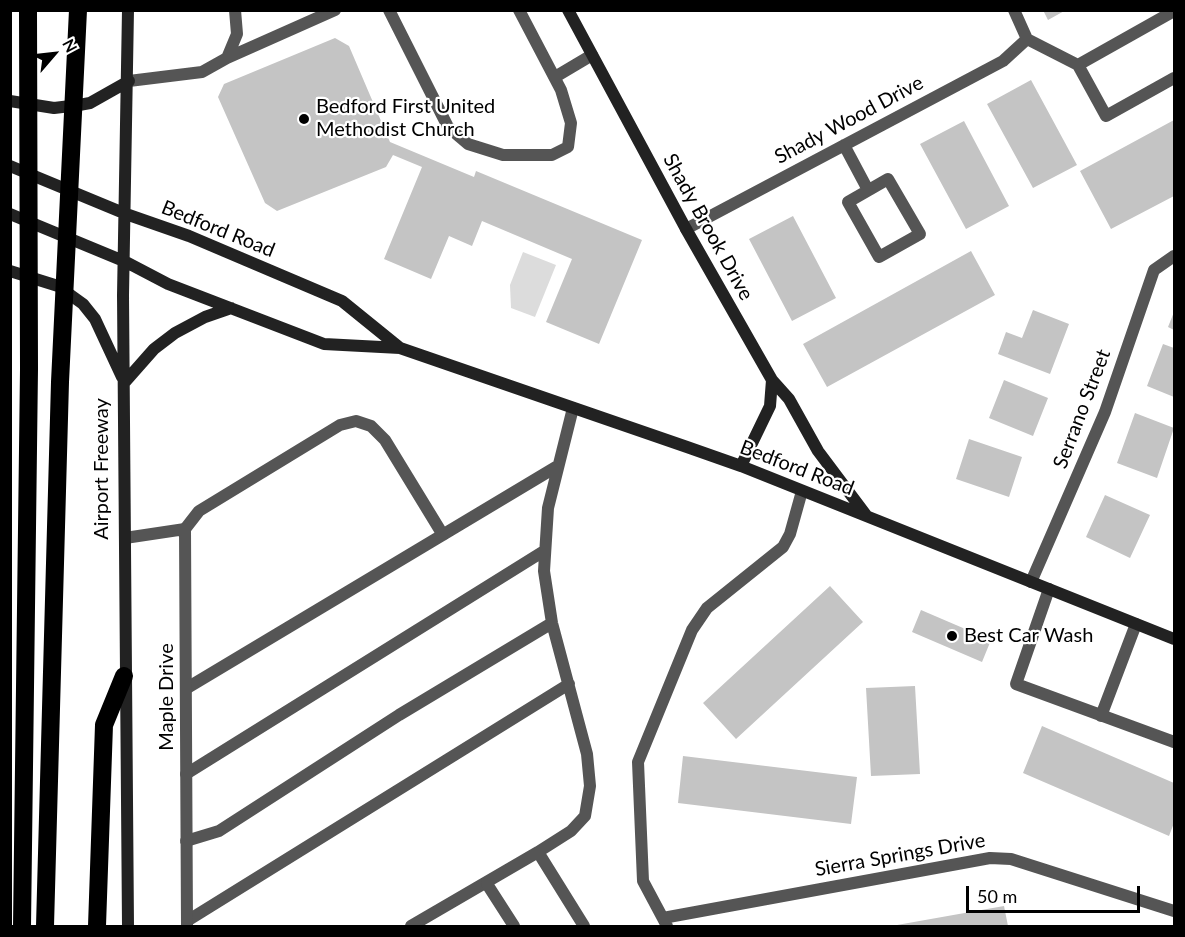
<!DOCTYPE html>
<html>
<head>
<meta charset="utf-8">
<style>
	body { margin:0 }
	#map { position:relative; width:1185px; height:937px; overflow:hidden; background:#fff; font-family:Lato,sans-serif }
	canvas { display:block }
	.frame { position:absolute; inset:0; border:12px solid #000; pointer-events:none }
	.north { position:absolute; left:24px; top:24px; width:60px; height:60px; -webkit-text-stroke:4px #fff; paint-order:stroke; rotate:62deg; font-size:16px; font-weight:700; line-height:24px; text-align:center; color:#000 }
	.north::after { content:''; display:block; margin:auto; width:21px; height:27px; background:#000; clip-path:polygon(50% 0,100% 100%,50% 72%,0 100%) }
	.scale { position:absolute; left:966px; top:886px; width:174px; height:27px; box-sizing:border-box; border:3px solid #000; border-top:0; padding-left:8px; font-size:18px; line-height:21px; white-space:nowrap; color:#000; -webkit-text-stroke:4px #fff; paint-order:stroke }
</style>
</head>
<body>
<div id="map">
<canvas width="1185" height="937"></canvas>
<div class="frame"></div>
<div class="north">N</div>
<div class="scale">50 m</div>
</div>
<script>
const ctx = document.querySelector('canvas').getContext('2d');
ctx.lineJoin = 'round';
function fillPath(path, color) { ctx.fillStyle = color; ctx.fill(path, 'evenodd'); }
const shape = rows => new Path2D(rows.map(r => 'M' + r).join(''));
function strokePath(path, color, width, dash) { ctx.strokeStyle = color; ctx.lineWidth = width; ctx.lineCap = dash ? 'butt' : 'round'; ctx.setLineDash(dash || []); ctx.stroke(path); }
function drawText(font, color, halo, rows, align = 'center') {
  ctx.font = font + ' Lato,sans-serif'; ctx.lineWidth = 4.5; ctx.setLineDash([]); ctx.textBaseline = 'middle'; ctx.strokeStyle = halo; ctx.fillStyle = color; for (const [text, x, y, turn = 0] of rows) {
    ctx.save(); ctx.translate(x, y); ctx.rotate((+turn || 0) * Math.PI / 180); ctx.textAlign = isNaN(turn) ? turn : align; if (halo) ctx.strokeText(text, 0, 0); ctx.fillText(text, 0, 0); ctx.restore();
  }
}
const green = shape([
	[523,252,556,265,535,317,511,308,510,285]
]);
const building = shape([
	[1043,10,1066,10,1048,20],
	[335,38,349,46,390,142,474,177,476,171,642,240,599,344,546,322,572,259,482,221,472,246,449,236,431,279,384,259,422,167,393,155,386,167,277,211,265,203,218,97,224,84],
	[1031,80,1077,165,1033,188,987,104],
	[1174,120,1174,196,1111,229,1080,171],
	[964,121,1009,206,966,229,920,144],
	[793,216,836,298,792,321,749,239],
	[971,251,995,295,827,387,803,344],
	[1033,310,1069,324,1050,374,998,354,1006,332,1022,338],
	[1174,312,1174,330,1168,327],
	[1163,344,1174,348,1174,397,1147,386],
	[1004,380,1048,398,1033,436,989,418],
	[1135,413,1174,428,1157,478,1117,463],
	[969,439,1022,457,1009,497,956,479],
	[1105,495,1150,515,1130,558,1086,537],
	[830,586,863,622,736,739,703,703],
	[921,610,991,640,982,662,912,632],
	[915,686,920,774,871,776,866,688],
	[1042,726,1174,783,1174,823,1169,836,1023,773],
	[683,756,857,777,851,824,678,803],
	[1004,906,1008,926,897,926,897,925]
]);
const lane = shape([
	[389,10,448,127,468,144,503,155,552,155,568,147,571,123,561,90,519,10],
	[1014,10,1027,39,1078,65],
	[227,58,335,10],
	[1078,65,1106,116,1174,78],
	[1078,65,1174,11],
	[555,77,592,55],
	[129,81,202,72,227,58,237,34,235,10],
	[844,145,868,190],
	[888,179,920,234,879,257,848,202,888,179],
	[686,229,1003,61,1027,39],
	[185,529,199,511,340,425,356,421,371,426,385,440,443,535],
	[1049,589,1016,684,1174,742],
	[187,688,556,467],
	[1101,716,1136,624],
	[186,774,544,551],
	[186,841,219,831,399,715,552,623],
	[538,852,584,926],
	[663,918,990,858,1011,859,1174,911],
	[187,921,569,684],
	[411,926,538,852,571,831,585,816,590,786,587,754,552,623,544,571,548,508,573,408],
	[667,926,643,881,638,762,692,630,707,608,783,547,790,534,802,491]
]);
const street = shape([
	[125,538,185,529,187,926],
	[1031,582,1105,412,1154,270,1174,256],
	[487,884,514,926]
]);
const secondary = shape([
	[568,10,686,229,772,380,770,406,741,466],
	[10,101,54,108,79,105,90,103,129,81],
	[10,166,126,214,189,236,342,301,400,348],
	[10,214,126,262,168,284,324,344,400,348,687,447,741,466,1174,639],
	[10,271,58,286,83,304,95,319,122,377],
	[772,380,789,399,818,451,866,515],
	[124,383,154,349,175,333,205,317,231,308],
	[128,926,123,295,128,10]
]);
const highway = shape([
	[22,926,29,369,28,10],
	[45,926,60,382,78,10],
	[97,926,104,725,124,676]
]);
const markers = [
	[304,119,6,"#000"],
	[952,636,6,"#000"]
];
const poiNames = [
	["Bedford First United",316,107],
	["Methodist Church",316,130],
	["Best Car Wash",964,636]
];
const streetNames = [
	["Shady Wood Drive",849,120,-28],
	["Shady Brook Drive",708,227,61],
	["Bedford Road",218,229,22],
	["Serrano Street",1082,409,-69],
	["Bedford Road",797,468,21],
	["Airport Freeway",102,469,-90],
	["Maple Drive",167,697,-90],
	["Sierra Springs Drive",900,855,-10]
];
fillPath(green, '#dcdcdc');
fillPath(building, '#c4c4c4');
strokePath(lane, '#555', 12);
strokePath(street, '#555', 12);
strokePath(secondary, '#222', 12);
strokePath(highway, '#000', 18);
for (const [x, y, r, color] of markers) { const dot = new Path2D(); dot.arc(x, y, r, 0, 2 * Math.PI); ctx.fillStyle = color; ctx.fill(dot); strokePath(dot, '#fff', 2); }
drawText('20px', '#000', '#fff', poiNames, 'left');
drawText('20px', '#000', '#fff', streetNames);
</script>
</body>
</html>
